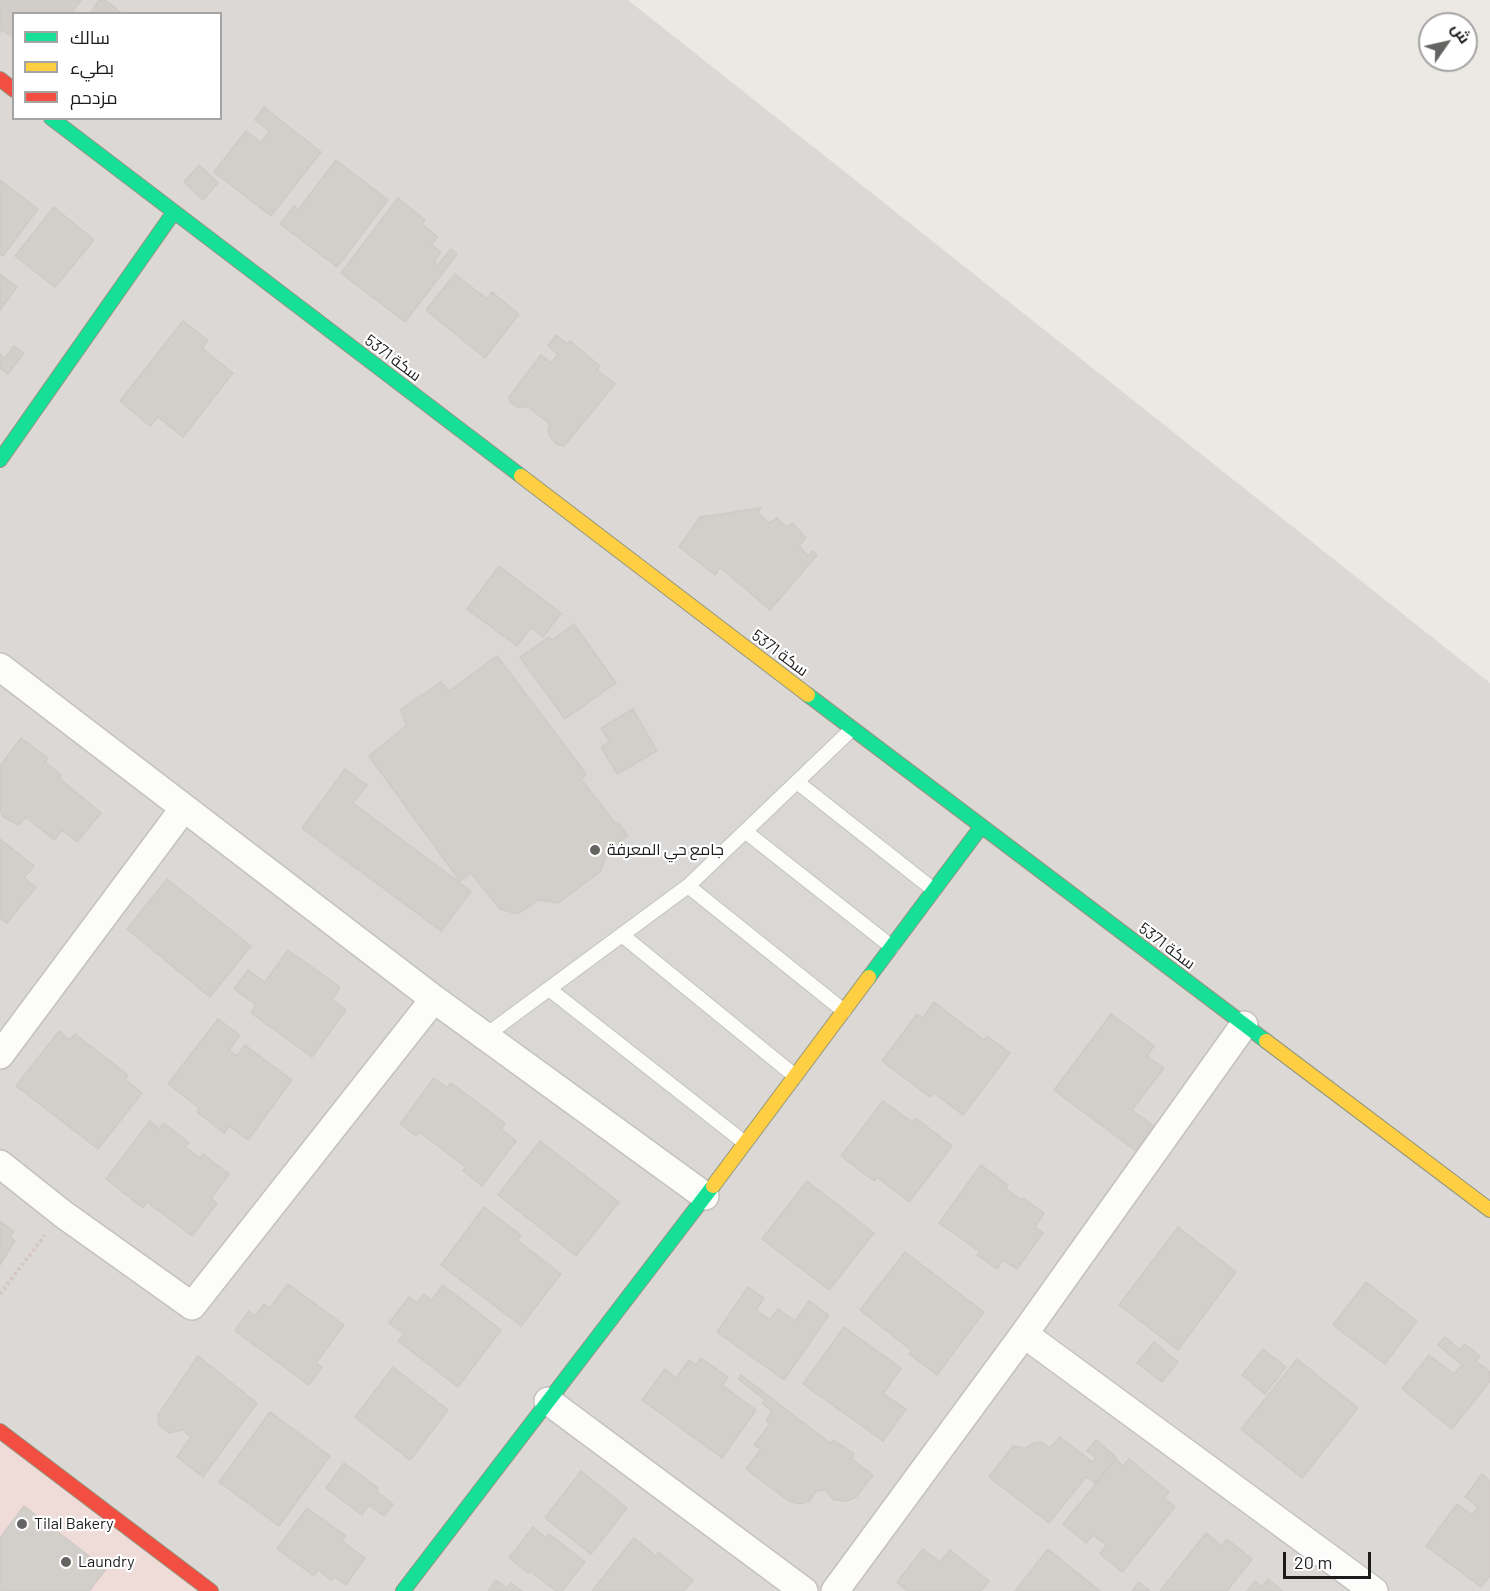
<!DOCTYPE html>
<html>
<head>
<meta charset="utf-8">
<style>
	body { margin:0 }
	#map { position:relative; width:1490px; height:1591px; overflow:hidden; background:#ece9e4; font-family:Barlow,Cairo,sans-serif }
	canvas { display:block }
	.legend { position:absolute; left:12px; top:12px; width:210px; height:108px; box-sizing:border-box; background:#fff; border:2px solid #a4a4a4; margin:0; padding:8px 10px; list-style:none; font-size:18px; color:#1c1c1c }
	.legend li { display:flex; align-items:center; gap:12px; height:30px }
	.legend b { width:30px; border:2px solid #a4a4a4 }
	.north { position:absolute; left:1418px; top:12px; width:60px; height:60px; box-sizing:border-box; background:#fff; border:2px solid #a4a4a4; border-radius:50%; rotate:56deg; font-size:16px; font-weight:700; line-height:24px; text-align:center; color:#1c1c1c }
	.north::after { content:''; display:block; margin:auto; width:21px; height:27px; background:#656462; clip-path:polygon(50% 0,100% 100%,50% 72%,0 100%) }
	.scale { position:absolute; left:1283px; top:1552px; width:88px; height:27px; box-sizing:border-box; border:3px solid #1c1c1c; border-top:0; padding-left:8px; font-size:18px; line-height:21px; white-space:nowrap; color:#1c1c1c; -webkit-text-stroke:4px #fff; paint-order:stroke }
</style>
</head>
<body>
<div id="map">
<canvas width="1490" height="1591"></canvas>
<ul class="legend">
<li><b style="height:8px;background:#16e098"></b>سالك</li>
<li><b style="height:8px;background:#ffcf43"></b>بطيء</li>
<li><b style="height:8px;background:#f24e42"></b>مزدحم</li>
</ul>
<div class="north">ش</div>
<div class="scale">20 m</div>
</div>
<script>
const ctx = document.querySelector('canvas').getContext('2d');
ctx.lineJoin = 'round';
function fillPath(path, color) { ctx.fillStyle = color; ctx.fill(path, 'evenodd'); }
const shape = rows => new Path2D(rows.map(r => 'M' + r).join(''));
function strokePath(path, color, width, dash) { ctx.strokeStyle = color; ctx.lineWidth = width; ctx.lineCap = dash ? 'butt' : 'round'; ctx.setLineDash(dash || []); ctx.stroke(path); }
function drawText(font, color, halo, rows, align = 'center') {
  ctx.font = font + ' Barlow,Cairo,sans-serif'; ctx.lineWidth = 4.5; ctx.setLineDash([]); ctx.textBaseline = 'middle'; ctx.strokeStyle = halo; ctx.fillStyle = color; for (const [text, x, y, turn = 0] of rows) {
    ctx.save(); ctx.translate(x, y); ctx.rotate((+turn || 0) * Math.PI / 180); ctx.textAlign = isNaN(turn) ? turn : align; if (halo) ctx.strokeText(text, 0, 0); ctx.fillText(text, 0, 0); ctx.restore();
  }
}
const residential = shape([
	[0,0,628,0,1490,683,1490,1591,0,1591],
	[14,14,220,14,220,118,14,118]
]);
const commercial = shape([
	[0,1431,207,1591,0,1591]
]);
const religious = shape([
	[531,527,890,806,909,844,919,880,864,959,696,1184,272,857,302,828,499,566]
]);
const parking = shape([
	[531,527,890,806,909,844,919,880,696,1184,272,857,302,828,441,931,449,943,502,983,513,981,629,895,650,883,662,868,677,856,695,832,694,817,670,771,633,709,574,624,499,566]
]);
const building = shape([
	[0,0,81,0,71,14,14,14,14,38,2,30,0,32,0,0],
	[99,0,105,0,123,14,90,14,99,0],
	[264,107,321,152,271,216,214,172,246,131,261,143,269,131,255,120,264,107],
	[336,160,388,200,337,267,280,224,294,206,298,210,336,160],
	[199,165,218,183,203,200,184,182,199,165],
	[0,180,38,209,3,256,0,254,0,180],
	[398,198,425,220,422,224,438,237,431,244,441,252,434,261,438,265,451,249,457,254,405,322,341,273,398,198],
	[54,207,94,240,55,287,15,256,54,207],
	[0,274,17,287,0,310,0,274],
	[455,274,487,299,492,292,519,314,485,358,426,310,455,274],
	[183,321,208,340,202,348,233,373,183,437,158,417,150,426,120,401,183,321],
	[556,335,567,344,570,341,600,366,597,370,615,384,564,446,556,444,550,436,548,429,550,424,528,407,518,407,510,402,509,399,509,397,541,355,551,363,558,354,548,346,556,335],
	[14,346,24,353,8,374,0,368,0,354,5,358,14,346],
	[761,508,758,513,769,523,777,518,786,527,792,523,806,538,799,546,808,556,813,551,817,555,770,610,720,567,715,575,679,547,700,517,761,508],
	[499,566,561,613,543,637,531,627,517,646,467,609,499,566],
	[574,624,616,683,565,719,520,657,549,637,552,640,574,624],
	[497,656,586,774,581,779,615,823,618,823,628,836,609,848,600,872,558,903,538,900,518,914,500,909,471,873,460,881,369,756,407,725,400,710,441,682,449,691,497,656],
	[633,709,657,751,617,774,601,747,610,742,601,728,633,709],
	[21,738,48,758,45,762,61,775,59,778,101,813,77,842,62,830,54,840,26,817,19,825,3,817,0,809,0,766,21,738],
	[345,769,367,785,353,803,471,891,441,931,302,828,345,769],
	[0,839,34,866,24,878,36,887,7,923,0,918,0,839],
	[167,879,251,946,210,997,127,929,167,879],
	[288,950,340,987,332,1000,346,1010,312,1057,251,1013,256,1005,234,989,248,970,265,982,288,950],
	[934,1002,984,1040,987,1036,1010,1053,963,1115,934,1093,930,1097,882,1061,917,1014,923,1018,934,1002],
	[1111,1014,1154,1046,1147,1056,1164,1068,1132,1110,1154,1126,1136,1151,1054,1090,1111,1014],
	[218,1019,240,1035,229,1050,237,1056,245,1045,292,1080,248,1140,229,1126,224,1133,197,1112,199,1108,168,1084,218,1019],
	[59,1031,70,1040,75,1034,128,1075,125,1079,142,1093,98,1149,16,1086,59,1031],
	[434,1078,447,1088,451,1083,505,1123,501,1129,516,1141,482,1186,463,1171,466,1167,419,1132,416,1136,400,1124,434,1078],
	[883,1101,912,1122,916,1118,952,1146,909,1202,877,1177,874,1181,841,1156,883,1101],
	[150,1121,159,1129,164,1123,189,1143,185,1147,200,1158,203,1154,229,1174,211,1198,217,1203,192,1236,147,1202,143,1208,106,1179,150,1121],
	[540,1141,619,1202,576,1256,498,1195,540,1141],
	[981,1165,1008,1185,1006,1189,1021,1200,1023,1198,1044,1213,1035,1227,1043,1233,1017,1269,1003,1260,997,1269,977,1255,980,1252,939,1223,981,1165],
	[807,1181,874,1233,829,1290,762,1239,807,1181],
	[484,1207,521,1235,517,1240,561,1274,521,1326,441,1265,484,1207],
	[0,1222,14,1231,10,1238,15,1241,0,1265,0,1222],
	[1178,1227,1236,1272,1178,1350,1119,1305,1178,1227],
	[905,1252,984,1312,937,1375,909,1354,912,1351,860,1310,905,1252],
	[1366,1282,1417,1321,1385,1364,1333,1325,1366,1282],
	[288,1284,344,1325,316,1363,322,1367,309,1385,235,1331,249,1311,255,1316,264,1304,270,1308,288,1284],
	[443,1285,501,1330,458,1387,398,1341,404,1334,389,1323,409,1297,417,1303,424,1294,432,1300,443,1285],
	[748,1287,764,1298,756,1310,770,1320,778,1309,795,1321,809,1301,829,1315,784,1380,717,1332,748,1287],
	[844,1327,901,1368,883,1394,906,1409,883,1441,803,1384,844,1327],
	[1445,1337,1460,1350,1465,1344,1480,1356,1476,1361,1490,1372,1490,1381,1452,1429,1402,1389,1429,1355,1454,1374,1462,1365,1438,1345,1445,1337],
	[1154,1342,1178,1362,1162,1382,1137,1363,1154,1342],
	[1263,1349,1286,1367,1265,1394,1242,1375,1263,1349],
	[198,1356,257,1403,203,1477,177,1457,191,1437,183,1430,169,1433,159,1425,158,1415,198,1356],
	[701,1358,728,1377,722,1385,756,1410,722,1458,642,1400,665,1369,676,1378,689,1360,696,1365,701,1358],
	[1297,1359,1358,1408,1302,1478,1241,1429,1297,1359],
	[393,1367,448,1410,410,1460,355,1417,393,1367],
	[741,1375,830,1443,834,1440,854,1454,852,1459,873,1475,856,1497,847,1501,834,1500,825,1490,816,1491,810,1501,800,1504,789,1501,746,1469,761,1449,754,1445,770,1424,766,1420,772,1412,762,1403,765,1400,738,1379,741,1375],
	[270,1412,330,1456,279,1526,219,1482,270,1412],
	[1060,1437,1092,1462,1096,1458,1087,1451,1096,1440,1116,1457,1095,1483,1086,1477,1049,1523,989,1477,1013,1446,1021,1447,1024,1449,1034,1443,1041,1442,1050,1448,1060,1437],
	[1116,1459,1123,1466,1129,1459,1169,1492,1164,1498,1175,1507,1122,1572,1100,1554,1106,1545,1093,1535,1086,1543,1063,1524,1116,1459],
	[344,1463,378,1488,376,1491,393,1504,384,1516,369,1505,362,1515,326,1488,344,1463],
	[581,1471,627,1508,591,1554,545,1518,581,1471],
	[1482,1474,1490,1481,1490,1576,1481,1587,1426,1546,1457,1504,1472,1515,1478,1507,1465,1497,1482,1474],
	[24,1506,106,1569,89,1591,0,1591,0,1538,24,1506],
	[307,1508,346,1536,342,1541,365,1558,346,1585,335,1577,331,1580,318,1570,314,1576,277,1549,307,1508],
	[533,1527,546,1538,549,1534,585,1562,562,1591,556,1591,530,1571,528,1573,509,1558,533,1527],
	[1206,1533,1222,1546,1227,1539,1252,1559,1227,1591,1160,1591,1206,1533],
	[634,1538,656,1556,658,1552,693,1580,684,1591,592,1591,634,1538],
	[923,1549,940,1562,950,1550,989,1581,981,1591,907,1591,897,1582,923,1549],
	[1048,1549,1100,1591,1015,1591,1048,1549],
	[1268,1579,1283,1591,1247,1591,1255,1581,1262,1587,1268,1579],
	[496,1580,507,1588,511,1583,522,1591,488,1591,496,1580],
	[1139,1582,1150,1591,1132,1591,1139,1582]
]);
const path = shape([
	[0,1294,45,1235]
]);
const lane = shape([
	[797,782,934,890],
	[746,832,892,947],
	[688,886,844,1011],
	[622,935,795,1076],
	[549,989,745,1143],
	[485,1036,688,886,852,729]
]);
const street = shape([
	[0,667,434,999,705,1196],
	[0,1055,184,808],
	[0,1164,63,1214,192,1306,434,999],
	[1024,1334,1374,1591],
	[548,1401,804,1591],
	[835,1591,1024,1334,1244,1025]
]);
const fast = shape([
	[51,118,521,476],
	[0,460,174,212],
	[808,695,1266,1041],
	[869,977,981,827],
	[403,1591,713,1186]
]);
const slow = shape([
	[521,476,808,695],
	[1266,1041,1490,1210],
	[713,1186,869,977]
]);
const jam = shape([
	[0,79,14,90],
	[0,1431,211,1591]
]);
const markers = [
	[595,850,6,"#656462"],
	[22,1524,6,"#656462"],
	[66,1562,6,"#656462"]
];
const streetNames = [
	["سكة 5371",393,358,37],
	["سكة 5371",780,653,37],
	["سكة 5371",1167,946,37]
];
const poiNames = [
	["جامع حي المعرفة",607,850],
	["Tilal Bakery",34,1524],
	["Laundry",78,1562]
];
fillPath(residential, '#dbd8d6');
fillPath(commercial, '#efdbd8');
fillPath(religious, '#d9d8d6');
fillPath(parking, '#dad8d6');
fillPath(building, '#d2cfcb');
strokePath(building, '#cfcac5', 1.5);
strokePath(lane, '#c4c2c0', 16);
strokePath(street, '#c4c2c0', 30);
strokePath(fast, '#93957c', 16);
strokePath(slow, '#93957c', 16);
strokePath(jam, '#93957c', 16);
strokePath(path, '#d7c7c3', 4, [3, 3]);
strokePath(lane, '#fcfcfb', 14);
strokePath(street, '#fcfcfb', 27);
strokePath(fast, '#16e098', 14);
strokePath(slow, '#ffcf43', 14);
strokePath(jam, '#f24e42', 14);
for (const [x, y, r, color] of markers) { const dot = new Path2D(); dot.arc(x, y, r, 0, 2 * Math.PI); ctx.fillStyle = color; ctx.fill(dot); strokePath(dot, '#fff', 2); }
drawText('16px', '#1c1c1c', '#fff', streetNames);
drawText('16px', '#1c1c1c', '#fff', poiNames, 'left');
</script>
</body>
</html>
